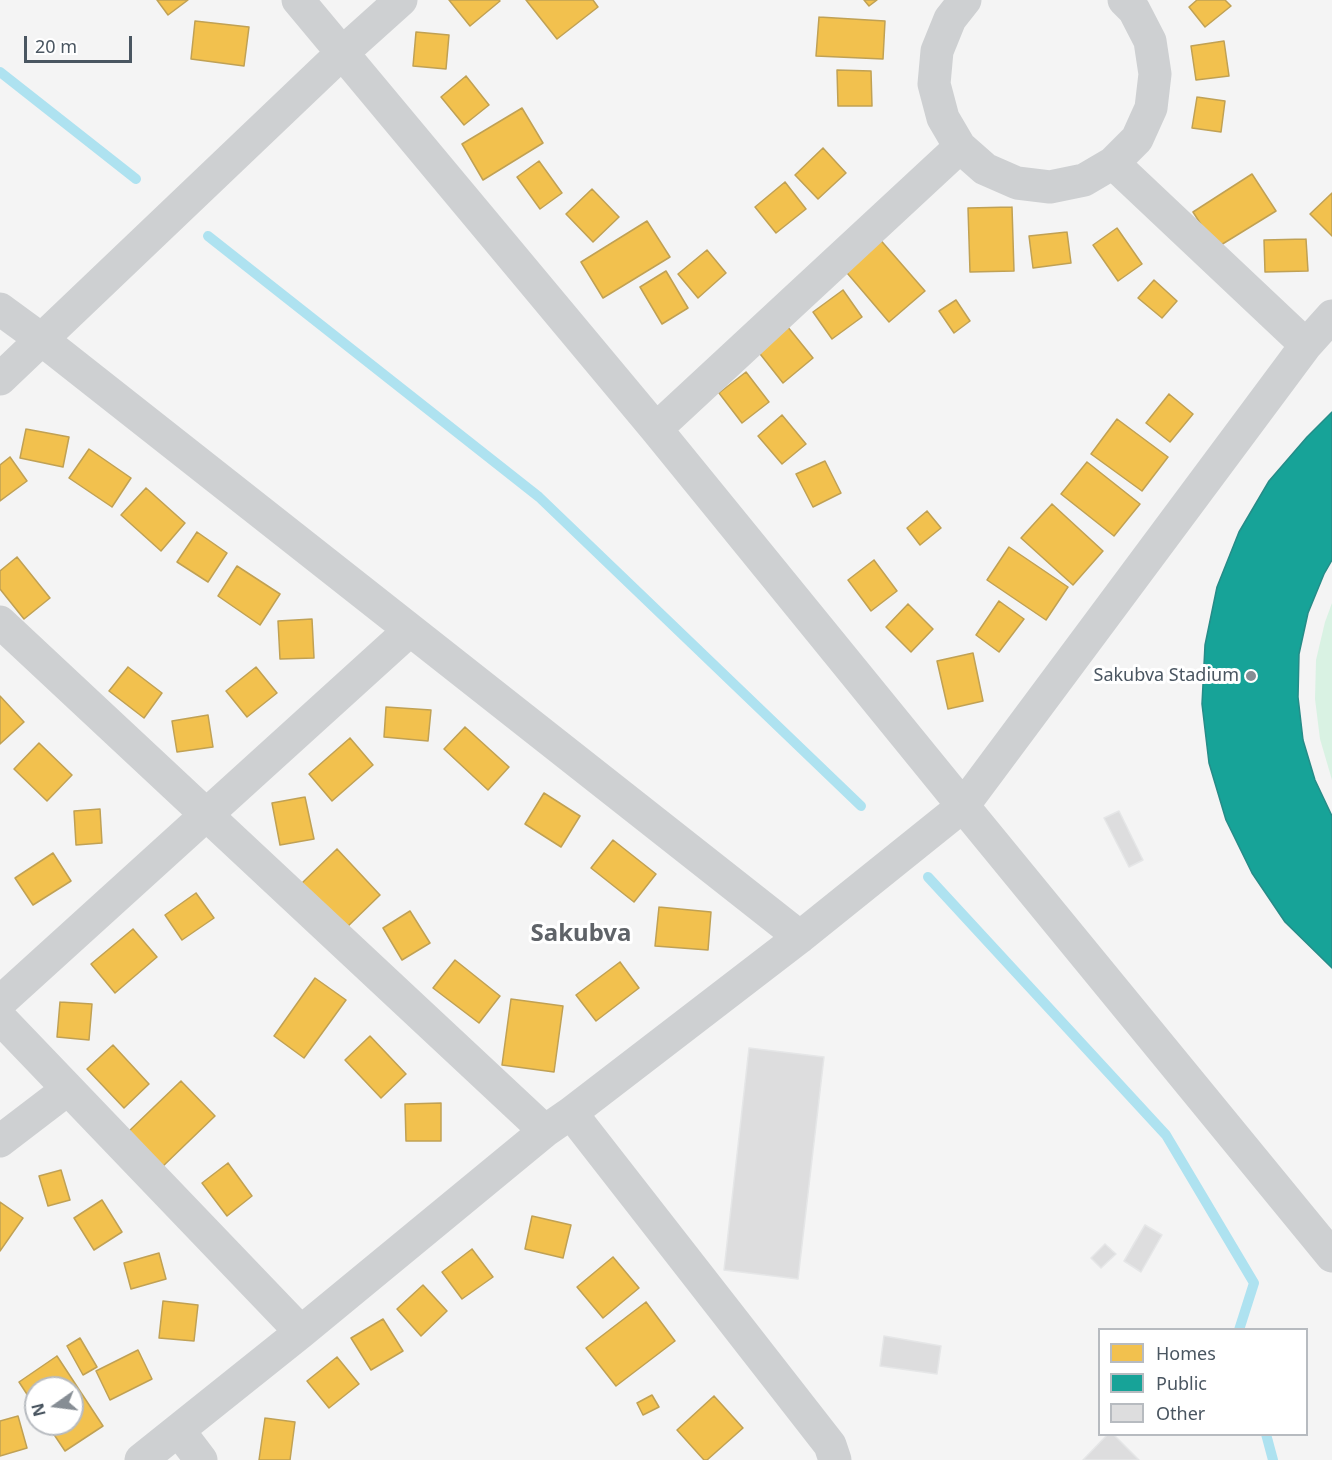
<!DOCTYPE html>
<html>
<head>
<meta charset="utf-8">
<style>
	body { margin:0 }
	#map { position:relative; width:1332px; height:1460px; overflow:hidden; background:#f4f4f4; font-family:"Noto Sans",sans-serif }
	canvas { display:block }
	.legend { position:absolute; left:1098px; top:1328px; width:210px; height:108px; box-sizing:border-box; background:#fff; border:2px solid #b7bbc0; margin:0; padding:8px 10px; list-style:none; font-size:18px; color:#4a5661 }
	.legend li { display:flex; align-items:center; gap:12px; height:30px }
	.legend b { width:30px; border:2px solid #b7bbc0 }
	.north { position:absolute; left:24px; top:1376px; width:60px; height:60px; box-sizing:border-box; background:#fff; border:2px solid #b7bbc0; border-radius:50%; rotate:256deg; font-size:16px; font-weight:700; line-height:24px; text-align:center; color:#4a5661 }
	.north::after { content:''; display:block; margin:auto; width:21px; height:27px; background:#868d94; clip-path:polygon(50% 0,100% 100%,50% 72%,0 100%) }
	.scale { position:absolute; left:24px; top:36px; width:108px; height:27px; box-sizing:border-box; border:3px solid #4a5661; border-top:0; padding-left:8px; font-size:18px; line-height:21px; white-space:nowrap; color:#4a5661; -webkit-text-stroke:4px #fff; paint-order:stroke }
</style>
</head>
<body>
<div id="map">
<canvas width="1332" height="1460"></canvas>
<ul class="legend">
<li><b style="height:16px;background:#f2c14e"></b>Homes</li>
<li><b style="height:16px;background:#17a398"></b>Public</li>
<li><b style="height:16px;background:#ddddde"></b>Other</li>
</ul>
<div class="north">N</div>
<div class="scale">20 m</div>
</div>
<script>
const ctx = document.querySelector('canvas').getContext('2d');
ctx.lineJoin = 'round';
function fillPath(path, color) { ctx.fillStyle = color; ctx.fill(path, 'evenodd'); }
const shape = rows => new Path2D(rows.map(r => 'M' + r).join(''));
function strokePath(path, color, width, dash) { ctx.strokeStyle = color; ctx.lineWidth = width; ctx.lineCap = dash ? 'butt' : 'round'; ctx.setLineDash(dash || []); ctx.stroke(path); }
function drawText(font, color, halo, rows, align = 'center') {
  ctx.font = font + ' "Noto Sans",sans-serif'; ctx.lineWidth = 6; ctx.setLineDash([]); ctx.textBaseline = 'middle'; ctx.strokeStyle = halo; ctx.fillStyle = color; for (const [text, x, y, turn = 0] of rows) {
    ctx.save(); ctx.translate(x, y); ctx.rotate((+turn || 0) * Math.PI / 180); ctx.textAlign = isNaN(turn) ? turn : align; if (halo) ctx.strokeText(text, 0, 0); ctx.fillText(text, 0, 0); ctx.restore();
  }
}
const green = shape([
	[1332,603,1332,780,1320,739,1315,699,1316,660,1325,622]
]);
const homes = shape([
	[157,0,188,0,168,15,157,0],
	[449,0,499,0,500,1,470,26,449,0],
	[526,0,593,0,598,7,557,39,526,0],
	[864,0,877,0,869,6,864,0],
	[1197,0,1225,0,1231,6,1205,27,1189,7,1197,0],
	[819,17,885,21,883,59,816,56,819,17],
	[195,21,249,27,244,66,191,59,195,21],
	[416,32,449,35,446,69,413,66,416,32],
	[1224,41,1229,76,1196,80,1191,46,1224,41],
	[837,70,871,71,872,106,838,106,837,70],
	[466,76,489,105,464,125,441,97,466,76],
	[1197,97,1225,101,1221,132,1192,128,1197,97],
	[522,108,543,143,483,180,462,144,522,108],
	[823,148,846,173,818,199,795,175,823,148],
	[539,161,562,193,540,209,517,177,539,161],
	[1252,174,1276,211,1216,248,1193,212,1252,174],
	[785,182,806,209,776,233,755,207,785,182],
	[592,189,619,217,593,242,566,214,592,189],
	[1332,193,1332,236,1310,214,1332,193],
	[1012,207,1014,271,970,272,968,208,1012,207],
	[647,221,670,257,603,298,581,262,647,221],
	[1117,228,1142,264,1118,281,1093,245,1117,228],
	[1067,232,1071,263,1033,268,1029,236,1067,232],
	[877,236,925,291,889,322,842,267,877,236],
	[1306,239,1308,271,1265,272,1264,240,1306,239],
	[707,250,726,273,698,298,678,274,707,250],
	[666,271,688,308,662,324,640,287,666,271],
	[1154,280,1177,301,1162,318,1138,298,1154,280],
	[843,290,862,317,832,339,813,312,843,290],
	[956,300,970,321,954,333,939,311,956,300],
	[787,326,813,358,783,383,757,350,787,326],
	[746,372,769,402,742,423,719,393,746,372],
	[1169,394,1193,414,1170,442,1146,423,1169,394],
	[782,415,806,444,782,464,758,436,782,415],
	[1117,419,1168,457,1142,491,1091,454,1117,419],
	[26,429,69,437,63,467,20,458,26,429],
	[89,449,131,478,112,507,69,478,89,449],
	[10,457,27,481,0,501,0,465,10,457],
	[825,461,841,493,813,507,796,474,825,461],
	[1087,462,1140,504,1114,536,1061,494,1087,462],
	[146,488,185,523,161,551,121,515,146,488],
	[1052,504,1103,551,1073,585,1021,538,1052,504],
	[927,511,941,528,920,545,907,528,927,511],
	[197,532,227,553,208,582,177,562,197,532],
	[1009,547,1068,587,1046,620,987,580,1009,547],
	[17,557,50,598,24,619,0,589,0,571,17,557],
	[874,560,897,591,871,611,848,580,874,560],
	[237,566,280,594,260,625,218,596,237,566],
	[999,601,1024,619,999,652,976,635,999,601],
	[908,604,933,629,911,652,886,627,908,604],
	[312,619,314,658,280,659,278,621,312,619],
	[973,653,983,701,948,709,937,661,973,653],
	[128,667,162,693,144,718,109,691,128,667],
	[256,667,277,693,247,717,226,691,256,667],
	[0,696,24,722,0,744,0,696],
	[386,707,431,710,428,741,384,737,386,707],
	[208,715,213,747,177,752,172,721,208,715],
	[465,727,509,767,488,790,444,749,465,727],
	[350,738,373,765,332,801,309,774,350,738],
	[39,743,72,775,47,801,14,769,39,743],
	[544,793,580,816,561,847,525,824,544,793],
	[305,797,314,839,280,845,272,803,305,797],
	[100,809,102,843,76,845,74,811,100,809],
	[613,840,656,874,634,902,591,868,613,840],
	[337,849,380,895,344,930,301,884,337,849],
	[53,853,71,881,33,905,15,878,53,853],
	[196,893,214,918,182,940,165,915,196,893],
	[659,907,711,912,708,950,655,946,659,907],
	[410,911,430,943,402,960,383,928,410,911],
	[133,929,157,957,115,993,91,964,133,929],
	[455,960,500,996,479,1023,433,988,455,960],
	[620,962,639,988,596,1021,576,995,620,962],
	[315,978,346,1000,304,1058,274,1036,315,978],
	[511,999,563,1006,554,1072,502,1065,511,999],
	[60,1002,92,1004,89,1040,57,1037,60,1002],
	[370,1036,406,1074,381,1098,345,1060,370,1036],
	[113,1045,149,1084,124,1108,87,1069,113,1045],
	[181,1081,215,1116,160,1169,127,1133,181,1081],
	[441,1103,441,1141,406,1141,405,1104,441,1103],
	[228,1163,252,1196,227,1216,202,1183,228,1163],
	[61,1170,70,1200,48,1206,39,1176,61,1170],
	[102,1200,122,1232,94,1250,74,1218,102,1200],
	[0,1202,23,1218,0,1251,0,1202],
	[532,1216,571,1225,563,1258,525,1249,532,1216],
	[472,1249,493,1277,462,1299,442,1272,472,1249],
	[159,1253,166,1279,131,1289,124,1263,159,1253],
	[613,1257,639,1288,603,1318,577,1287,613,1257],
	[423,1285,447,1311,421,1336,397,1309,423,1285],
	[163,1301,198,1305,194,1341,159,1338,163,1301],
	[646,1302,675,1341,616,1386,586,1348,646,1302],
	[383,1319,403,1351,371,1370,351,1338,383,1319],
	[80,1338,97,1367,83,1375,67,1346,80,1338],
	[138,1350,152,1379,110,1400,96,1371,138,1350],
	[57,1356,103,1426,65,1451,47,1424,72,1424,72,1388,36,1388,36,1408,19,1382,57,1356],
	[337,1357,359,1384,329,1408,307,1381,337,1357],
	[652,1395,659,1407,643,1415,637,1403,652,1395],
	[714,1396,743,1428,707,1460,704,1460,677,1430,714,1396],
	[18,1416,27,1448,0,1456,0,1421,18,1416],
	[265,1418,295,1422,290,1460,259,1460,265,1418]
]);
const public = shape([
	[1332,412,1332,560,1324,574,1308,613,1299,654,1298,697,1303,740,1315,780,1332,816,1332,968,1285,922,1252,873,1226,820,1209,763,1202,704,1205,645,1217,587,1239,532,1269,481,1307,437,1332,412]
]);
const stream = shape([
	[0,72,136,179],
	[208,236,539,497,861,806],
	[928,877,1166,1135,1254,1283,1239,1330],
	[1266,1434,1273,1460]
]);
const building = shape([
	[1119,811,1143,860,1129,867,1104,818,1119,811],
	[749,1048,824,1057,798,1279,724,1270,749,1048],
	[1145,1225,1162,1235,1141,1272,1124,1261,1145,1225],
	[1105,1244,1116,1254,1101,1268,1091,1258,1105,1244],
	[884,1336,941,1346,937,1374,880,1366,884,1336],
	[1108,1434,1113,1434,1139,1460,1083,1460,1108,1434]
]);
const minor = shape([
	[298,0,656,429,963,806,1332,1256],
	[965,0,950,19,937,51,934,84,943,118,960,147,985,169,1017,183,1050,187,1084,180,1113,163,1137,139,1151,108,1155,74,1150,41,1134,10,1124,0],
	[1113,163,1306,345],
	[0,309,41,339,800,937],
	[0,379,342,53,401,0],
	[656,429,960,147],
	[0,622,545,1131],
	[0,1002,410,630],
	[0,1018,301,1332],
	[571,1113,830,1445,835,1460],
	[0,1141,68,1089],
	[179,1431,201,1460],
	[141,1460,301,1332,545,1131,571,1113,800,937,963,806,1306,345,1332,316]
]);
const markers = [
	[1251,676,6,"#868d94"]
];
const poiNames = [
	["Sakubva Stadium",1239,676]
];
const districtNames = [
	["Sakubva",581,934]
];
fillPath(green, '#d9f2e3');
fillPath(homes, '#f2c14e');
strokePath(homes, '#c0a154', 1.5);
fillPath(public, '#17a398');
strokePath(public, '#268c88', 1.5);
strokePath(stream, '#aee2f0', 10);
fillPath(building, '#ddddde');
strokePath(building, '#e5e6e7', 1.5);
strokePath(minor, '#ced0d2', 33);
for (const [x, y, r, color] of markers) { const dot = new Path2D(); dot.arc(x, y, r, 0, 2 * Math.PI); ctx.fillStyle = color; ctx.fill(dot); strokePath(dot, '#fff', 2); }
drawText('18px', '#4a5661', '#fff', poiNames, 'right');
drawText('bold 24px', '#5f6368', '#fff', districtNames);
</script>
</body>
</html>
